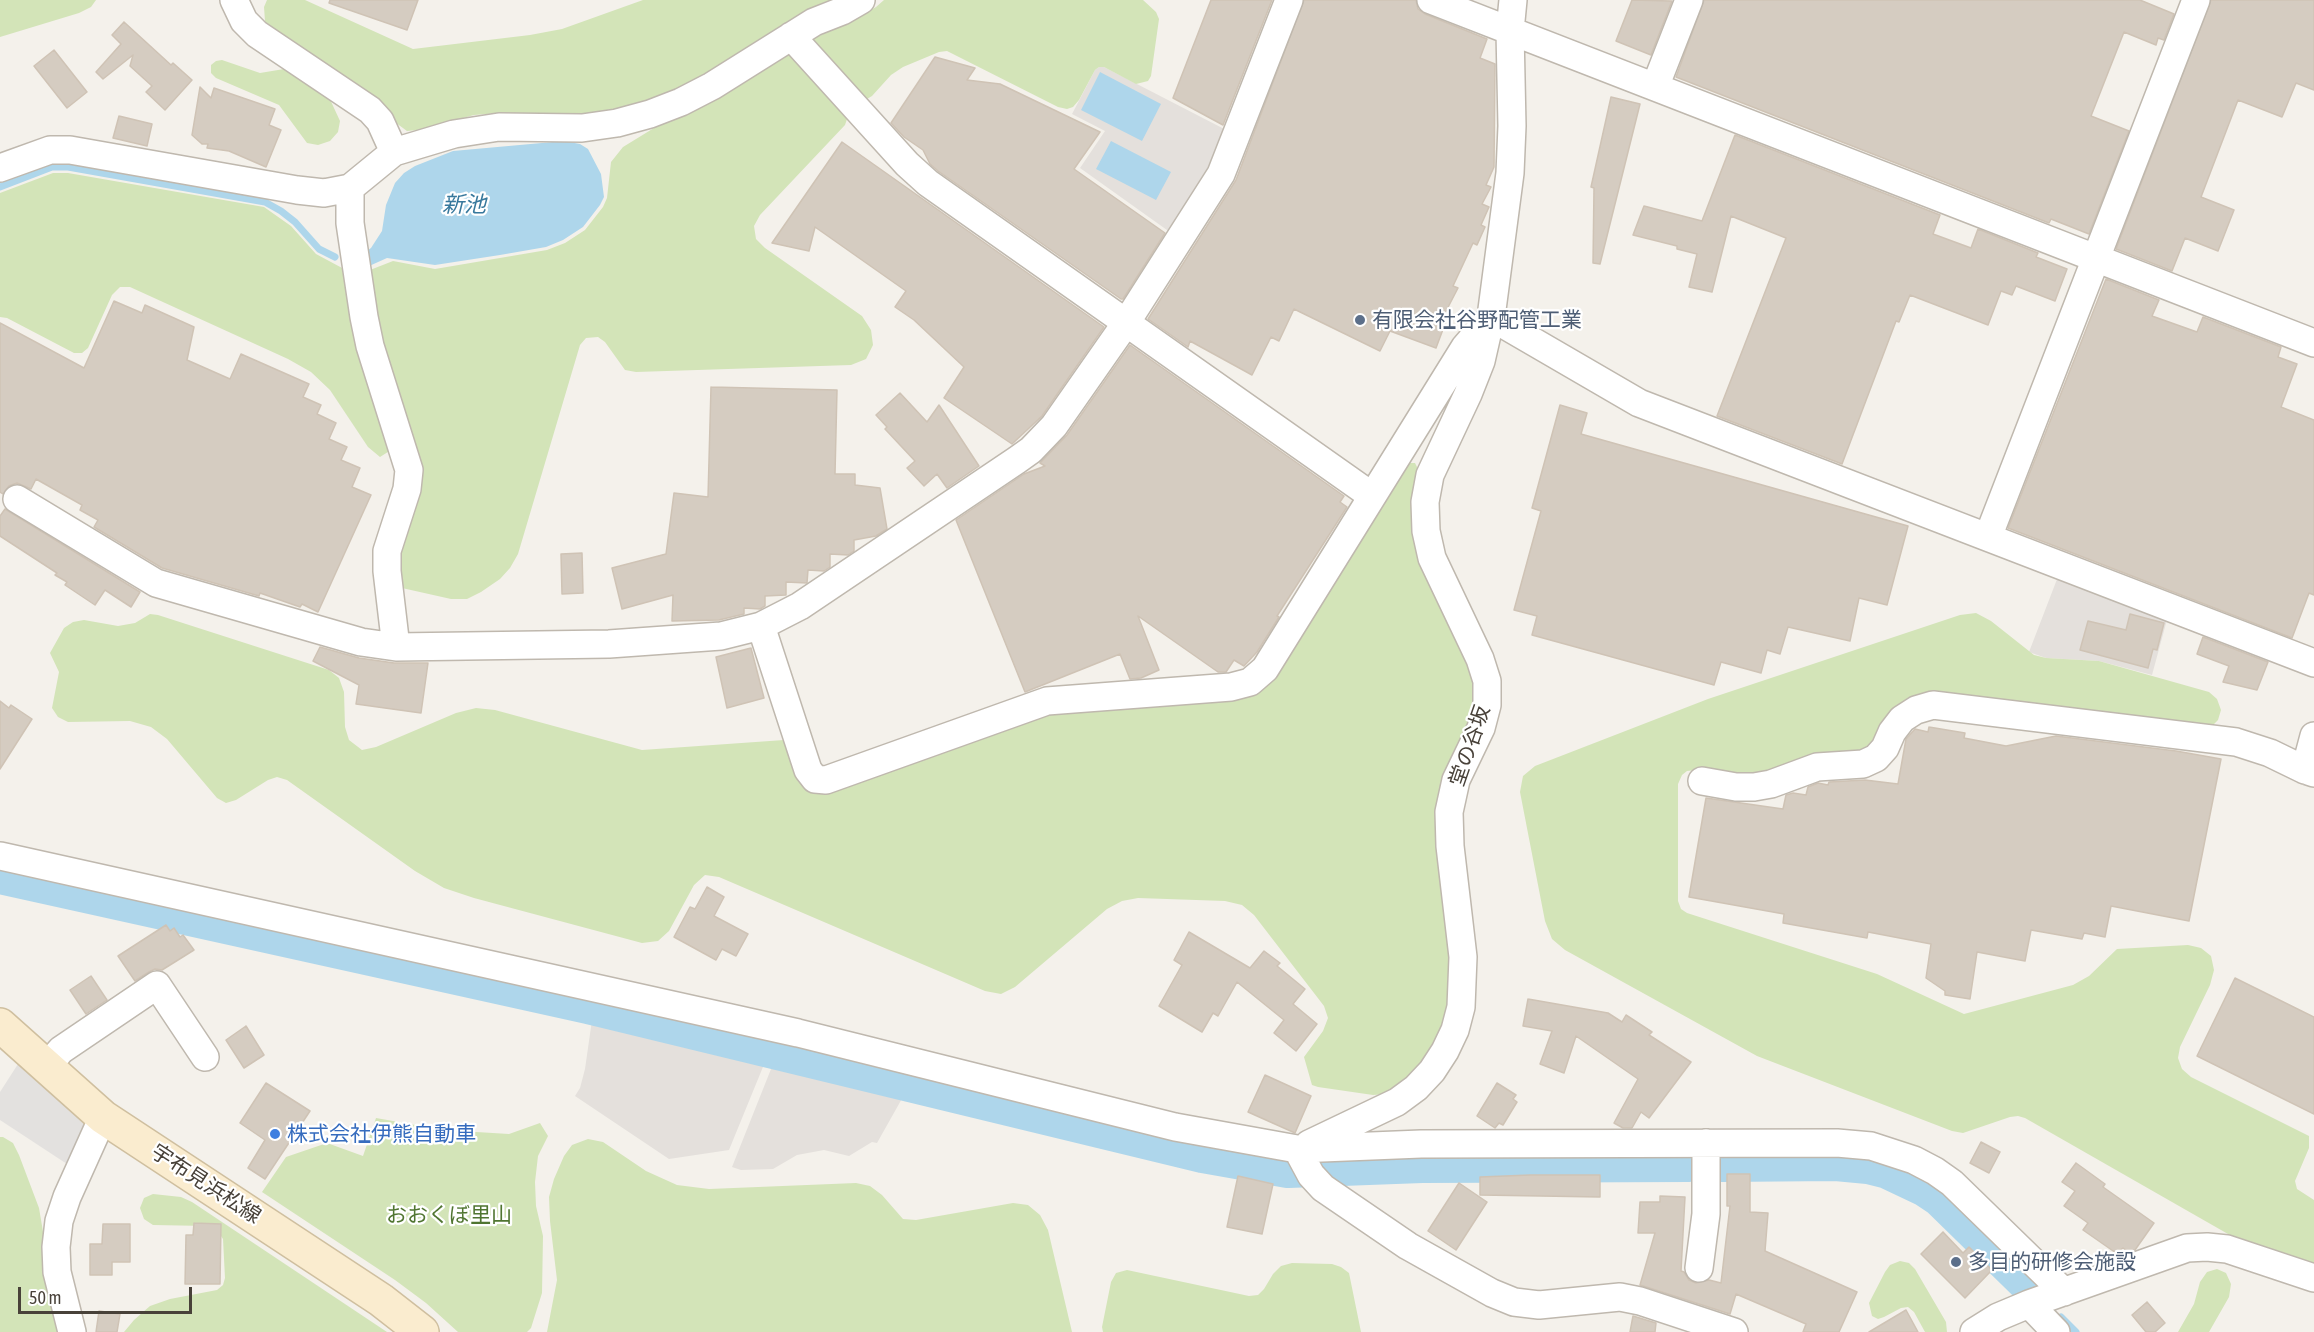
<!DOCTYPE html>
<html>
<head>
<meta charset="utf-8">
<style>
	body { margin:0 }
	#map { position:relative; width:2314px; height:1332px; overflow:hidden; background:#f4f1eb; font-family:"Asap Condensed",sans-serif }
	canvas { display:block }
	.scale { position:absolute; left:18px; top:1287px; width:174px; height:27px; box-sizing:border-box; border:3px solid #484139; border-top:0; padding-left:8px; font-size:18px; line-height:21px; white-space:nowrap; color:#484139; -webkit-text-stroke:4px #fff; paint-order:stroke }
</style>
</head>
<body>
<div id="map">
<canvas width="2314" height="1332"></canvas>
<div class="scale">50 m</div>
</div>
<script>
const ctx = document.querySelector('canvas').getContext('2d');
ctx.lineJoin = 'round';
function fillPath(path, color) { ctx.fillStyle = color; ctx.fill(path, 'evenodd'); }
const shape = rows => new Path2D(rows.map(r => 'M' + r).join(''));
function strokePath(path, color, width, dash) { ctx.strokeStyle = color; ctx.lineWidth = width; ctx.lineCap = dash ? 'butt' : 'round'; ctx.setLineDash(dash || []); ctx.stroke(path); }
function drawText(font, color, halo, rows, align = 'center') {
  ctx.font = font + ' "Asap Condensed","Noto Sans JP",sans-serif'; ctx.lineWidth = 4.5; ctx.setLineDash([]); ctx.textBaseline = 'middle'; ctx.strokeStyle = halo; ctx.fillStyle = color; for (const [text, x, y, turn = 0] of rows) {
    ctx.save(); ctx.translate(x, y); ctx.rotate((+turn || 0) * Math.PI / 180); ctx.textAlign = isNaN(turn) ? turn : align; if (halo) ctx.strokeText(text, 0, 0); ctx.fillText(text, 0, 0); ctx.restore();
  }
}
const industrial = shape([
	[1099,67,1104,67,1230,132,1174,235,1080,168,1105,131,1072,114,1095,70],
	[2059,574,2168,616,2152,675,2099,661,2046,658,2029,652],
	[592,1020,765,1062,729,1150,669,1159,575,1096,580,1088,585,1069],
	[773,1064,904,1095,877,1143,872,1142,849,1156,824,1150,797,1155,773,1169,741,1170,732,1167]
]);
const green = shape([
	[0,0,96,0,91,7,79,13,0,37],
	[267,0,305,0,413,49,530,35,562,29,643,0,831,0,807,10,705,74,676,89,645,101,614,109,581,114,499,113,474,115,418,130,407,131,271,31,265,21,264,7],
	[884,0,1143,0,1156,12,1159,19,1151,76,1148,81,1136,84,1104,67,1099,67,1095,70,1079,100,1073,107,1067,109,1058,107,947,51,939,52,903,67,891,75,872,96,867,99,861,99,812,43,812,39,848,23,876,7],
	[790,54,847,113,847,119,845,125,760,215,754,226,756,239,765,248,862,316,871,330,873,345,866,359,851,365,636,372,625,370,605,342,598,337,586,338,580,345,518,554,510,568,500,579,481,592,467,599,451,599,402,588,395,574,409,510,379,344,370,270,393,261,435,269,547,250,565,243,585,230,603,207,607,198,611,162,623,147,654,128,687,114,719,98],
	[222,60,260,73,290,68,328,95,340,121,338,132,330,141,318,145,307,143,279,105,216,78,211,73,211,65,216,61],
	[53,173,68,173,264,207,291,226,316,254,344,269,391,450,380,457,368,447,330,390,311,372,288,359,130,287,120,287,112,295,88,348,82,353,74,353,7,318,0,317,0,193],
	[1406,463,1415,463,1419,471,1472,662,1479,704,1463,746,1452,1006,1425,1065,1386,1094,1373,1095,1318,1087,1312,1085,1304,1057,1323,1031,1328,1018,1324,1006,1254,915,1242,905,1225,901,1138,898,1122,901,1107,909,1015,987,1001,994,985,991,719,877,705,875,694,885,669,931,658,941,642,943,474,898,444,888,415,871,287,780,277,777,268,780,236,800,226,803,217,798,167,739,151,727,130,721,68,722,58,717,52,708,59,672,50,653,64,628,73,622,84,620,118,626,135,623,150,614,158,615,329,670,339,678,344,692,345,727,349,740,362,750,376,747,456,713,476,708,495,710,642,750,784,740,790,745,800,774,1031,715,1233,696],
	[1976,613,1991,621,2034,655,2046,658,2099,661,2209,692,2217,699,2221,710,2218,720,2211,727,1950,697,1871,751,1753,778,1696,770,1687,771,1682,775,1678,784,1678,901,1681,909,1687,913,1877,974,1964,1014,2073,985,2089,976,2117,949,2188,945,2201,948,2211,956,2214,970,2210,985,2180,1047,2178,1058,2182,1069,2191,1077,2309,1136,2309,1148,2295,1181,2297,1189,2314,1200,2314,1268,2249,1246,2025,1118,2018,1116,2010,1117,1963,1133,1952,1131,1757,1056,1565,950,1552,939,1545,921,1520,792,1523,776,1535,766,1708,699,1960,615],
	[376,1118,444,1130,509,1134,540,1123,548,1136,538,1156,535,1182,536,1206,543,1236,542,1293,531,1328,527,1332,458,1332,426,1303,395,1280,262,1192,286,1157,327,1143,363,1156],
	[0,1137,3,1137,13,1143,19,1155,39,1208,60,1332,0,1332],
	[588,1139,603,1142,646,1171,677,1185,709,1189,856,1183,870,1186,882,1195,903,1219,916,1220,1013,1203,1028,1205,1040,1215,1048,1230,1072,1332,547,1332,557,1280,550,1221,549,1197,554,1179,564,1156,572,1145],
	[153,1194,181,1197,192,1202,387,1332,124,1332,134,1320,150,1306,170,1299,217,1290,223,1285,225,1278,223,1239,217,1230,207,1226,153,1225,144,1219,140,1208,144,1198],
	[1900,1261,1909,1263,1915,1269,1946,1322,1947,1332,1925,1332,1914,1312,1908,1307,1901,1308,1884,1317,1878,1319,1872,1316,1869,1303,1885,1272,1890,1265],
	[1292,1263,1332,1264,1341,1267,1349,1273,1361,1332,1103,1332,1102,1327,1111,1282,1116,1273,1127,1270,1249,1296,1258,1295,1264,1289,1273,1274,1281,1266],
	[2217,1269,2226,1273,2231,1284,2229,1297,2209,1332,2178,1332,2194,1304,2200,1282,2207,1272]
]);
const parking = shape([
	[18,1064,85,1124,67,1164,0,1120,0,1092]
]);
const water = shape([
	[1100,72,1161,104,1142,141,1081,110],
	[564,141,580,144,588,149,601,174,604,197,600,205,583,227,563,240,546,247,500,255,435,265,387,258,367,267,364,253,371,248,382,231,386,205,395,183,404,173,415,166,453,151],
	[1111,141,1171,172,1156,200,1096,169]
]);
const stream = shape([
	[0,187,52,167,68,167,265,202,281,211,295,222,319,249,335,257],
	[2061,1317,2076,1332]
]);
const river = shape([
	[0,873,588,1003,1203,1152,1288,1167,1422,1162,1689,1161],
	[1722,1161,1836,1160,1868,1163,1888,1168,1926,1186,1941,1196,2032,1285]
]);
const building = shape([
	[330,0,418,0,407,30,329,3,330,0],
	[1211,0,1272,0,1223,125,1173,98,1211,0],
	[1304,0,1416,0,1418,9,1425,14,1487,39,1480,58,1495,64,1494,167,1486,185,1491,187,1482,204,1489,207,1481,225,1485,227,1477,245,1473,243,1453,286,1458,288,1444,315,1448,316,1436,348,1390,331,1380,351,1294,309,1279,341,1271,337,1252,375,1190,341,1188,347,1148,319,1236,180,1304,0],
	[1632,0,1672,1,1651,55,1616,41,1632,0],
	[1704,0,2140,0,2174,14,2164,40,2158,38,2156,45,2124,32,2091,116,2129,131,2089,234,2051,219,2049,223,1676,77,1704,0],
	[2211,0,2314,0,2314,90,2296,83,2282,117,2238,100,2201,197,2234,210,2218,251,2185,238,2172,271,2116,249,2211,0],
	[124,22,171,65,173,63,192,80,165,110,146,92,152,86,130,66,133,55,103,79,96,72,121,44,112,35,124,22],
	[54,50,87,92,67,108,34,66,54,50],
	[935,57,975,68,967,80,1000,84,1100,132,1074,169,1165,233,1123,299,1121,299,938,171,930,164,923,150,904,137,891,123,935,57],
	[200,87,211,98,214,88,275,109,269,125,281,130,266,167,229,151,207,148,208,144,202,144,192,135,200,87],
	[1611,97,1640,104,1600,264,1593,263,1594,188,1591,187,1611,97],
	[119,116,152,124,147,146,113,138,119,116],
	[1735,135,1940,215,1933,234,1971,248,1978,229,2038,253,2036,257,2067,269,2055,301,2016,286,2012,295,2001,291,1988,325,1910,295,1899,322,1896,321,1842,464,1717,416,1786,238,1731,216,1712,292,1689,287,1697,254,1677,249,1677,246,1633,235,1644,206,1702,221,1735,135],
	[842,142,1104,327,1042,416,1012,444,944,398,964,367,914,320,895,307,906,291,815,227,809,251,772,243,842,142],
	[2106,279,2159,300,2152,316,2197,332,2203,317,2281,347,2278,357,2297,364,2281,407,2314,420,2314,595,2309,593,2292,638,2008,528,2106,279],
	[114,301,142,313,145,305,194,327,187,360,230,379,241,354,309,384,303,397,321,405,317,414,336,423,329,439,347,447,341,460,360,468,352,487,371,495,318,612,302,604,300,607,260,593,259,596,162,568,94,527,98,520,80,510,82,505,36,479,31,489,17,483,9,486,3,494,0,492,0,323,84,368,114,301],
	[1130,345,1344,496,1340,502,1347,507,1277,616,1279,617,1257,652,1244,666,1234,660,1226,672,1218,672,1138,616,1159,670,1141,678,1130,679,1120,654,1025,692,956,520,1024,474,1045,466,1040,463,1067,435,1130,345],
	[711,387,837,390,835,474,855,474,855,485,880,488,887,529,876,536,854,540,854,551,848,555,830,554,830,567,824,571,808,570,807,583,786,582,786,595,765,596,765,606,760,609,744,608,744,614,719,620,672,621,673,595,622,609,612,568,666,554,674,493,708,497,711,387],
	[900,393,927,422,939,405,979,466,947,488,937,474,924,486,907,468,915,461,885,429,887,427,876,415,900,393],
	[1560,405,1587,413,1581,434,1908,526,1887,605,1859,598,1850,641,1788,627,1780,654,1767,650,1761,673,1721,662,1714,685,1532,635,1537,616,1514,610,1541,511,1532,508,1560,405],
	[5,509,140,592,131,607,105,590,95,605,65,585,67,582,55,575,57,573,0,536,0,516,5,509],
	[582,553,583,593,562,594,561,554,582,553],
	[2130,614,2164,623,2157,650,2153,649,2148,668,2080,650,2088,621,2126,630,2130,614],
	[2203,637,2268,662,2257,690,2223,682,2229,666,2197,654,2203,637],
	[320,647,359,658,394,663,428,663,421,713,356,704,359,685,313,661,320,647],
	[751,648,764,698,727,708,716,657,751,648],
	[0,701,9,708,11,705,32,719,0,769,0,701],
	[1929,727,1965,733,1964,738,2006,746,2056,736,2176,751,2221,759,2189,921,2111,906,2105,937,2084,933,2082,939,2031,930,2025,961,1977,952,1970,999,1945,995,1945,991,1926,978,1931,944,1868,932,1867,938,1783,923,1784,914,1689,897,1706,798,1783,809,1786,795,1793,793,1806,795,1808,787,1818,783,1828,785,1829,782,1865,780,1898,784,1906,739,1915,729,1928,732,1929,727],
	[707,887,724,897,714,916,748,934,736,956,722,949,716,960,674,937,690,907,695,909,707,887],
	[166,925,170,931,174,928,180,937,183,935,194,950,162,970,155,969,149,972,135,981,118,956,166,925],
	[1189,932,1250,968,1264,951,1280,963,1277,966,1305,989,1293,1004,1317,1024,1296,1051,1274,1033,1284,1020,1237,982,1218,1016,1213,1013,1202,1032,1159,1006,1182,965,1174,960,1189,932],
	[91,976,107,1000,86,1014,70,990,91,976],
	[2235,978,2314,1017,2314,1114,2197,1056,2235,978],
	[1528,999,1608,1013,1622,1022,1626,1015,1652,1032,1649,1035,1691,1062,1649,1118,1641,1112,1632,1128,1623,1128,1614,1123,1638,1079,1576,1036,1564,1073,1540,1064,1552,1031,1523,1026,1528,999],
	[246,1026,264,1055,244,1068,226,1040,246,1026],
	[1265,1075,1311,1096,1295,1133,1248,1112,1265,1075],
	[266,1083,310,1111,265,1179,248,1168,265,1140,240,1123,266,1083],
	[1497,1083,1516,1095,1513,1099,1517,1102,1503,1125,1499,1123,1495,1128,1477,1116,1497,1083],
	[1981,1142,2000,1152,1989,1173,1970,1163,1981,1142],
	[2076,1163,2105,1184,2103,1187,2154,1223,2135,1250,2129,1252,2123,1248,2116,1253,2083,1230,2088,1223,2064,1206,2075,1191,2062,1182,2076,1163],
	[1727,1174,1750,1174,1750,1212,1768,1213,1765,1251,1857,1292,1839,1332,1803,1332,1806,1324,1736,1294,1730,1314,1640,1285,1655,1233,1638,1233,1640,1202,1660,1202,1660,1196,1685,1197,1681,1271,1684,1272,1689,1280,1696,1283,1709,1280,1721,1283,1730,1206,1727,1206,1727,1174],
	[1530,1175,1600,1175,1600,1197,1480,1195,1480,1177,1530,1175],
	[1238,1176,1273,1184,1262,1234,1227,1227,1238,1176],
	[1459,1183,1487,1202,1456,1250,1428,1231,1459,1183],
	[194,1223,221,1224,220,1284,185,1284,186,1235,193,1235,194,1223],
	[103,1224,130,1224,130,1262,112,1262,112,1275,90,1275,90,1244,102,1244,103,1224],
	[1943,1232,1963,1253,1969,1247,1992,1270,1965,1298,1921,1254,1943,1232],
	[2147,1302,2165,1323,2155,1332,2146,1332,2132,1315,2147,1302],
	[1906,1310,1918,1332,1869,1332,1906,1310],
	[99,1311,120,1314,117,1332,96,1332,99,1311],
	[1633,1316,1656,1323,1655,1332,1630,1332,1633,1316]
]);
const street = shape([
	[234,0,244,21,257,34,370,110,380,121,394,152],
	[1431,0,2314,343],
	[791,36,907,164,928,183,1372,496],
	[1655,87,1689,0],
	[0,168,50,150,70,150,297,190,324,193,350,188,394,152,454,134,499,127,582,128,617,123,650,114,681,102,712,86,814,22,842,11,861,0],
	[350,188,350,223,364,317,370,346,409,470,407,489,387,551,387,571,396,647],
	[17,499,156,583,361,642,396,647,609,644,721,636,761,626,800,606,1017,460,1031,450,1054,426,1126,323,1221,174,1289,0],
	[1988,537,2196,0],
	[761,626,808,770,815,779,826,780,1047,701,1231,687,1250,682,1265,669,1465,347,1491,317,1510,173,1512,126,1510,31,1513,0],
	[2314,736,2305,770,2314,773],
	[1702,781,1736,787,1754,787,1771,784,1817,767,1863,764,1876,758,1885,748,1892,732,1902,719,1916,710,1933,705,2236,742,2270,753,2305,770],
	[0,856,798,1033,1175,1127,1297,1149,1421,1144,1837,1143,1871,1146,1914,1160,1935,1171,1952,1183,2064,1292],
	[46,1067,61,1050,157,985,205,1057],
	[1309,1144,1397,1102,1416,1088,1432,1071,1445,1051,1455,1030,1461,1007,1463,957,1450,846,1449,812,1456,780,1481,728,1487,705,1487,681,1480,659,1432,558,1426,531,1425,502,1430,475,1468,394,1481,361,1491,317,1639,403,2314,663],
	[1297,1149,1311,1175,1323,1188,1408,1246,1492,1293,1514,1302,1539,1305,1620,1297,1640,1301,1734,1332],
	[1699,1268,1706,1214,1706,1143],
	[2029,1304,2056,1332],
	[72,1332,57,1272,56,1247,59,1221,67,1197,103,1117],
	[1974,1332,1998,1317,2029,1304,2187,1248,2207,1247,2227,1249,2314,1278]
]);
const secondary = shape([
	[0,1025,103,1117,381,1300,422,1332]
]);
const markers = [
	[1360,320,6,"#5c6f8a"],
	[275,1134,6,"#3f7fe0"],
	[1956,1262,6,"#5c6f8a"]
];
const serviceNames = [
	["有限会社谷野配管工業",1372,320],
	["多目的研修会施設",1968,1262]
];
const streetNames = [
	["堂の谷坂",1470,746,-71],
	["宇布見浜松線",206,1184,33]
];
const shopNames = [
	["株式会社伊熊自動車",287,1134]
];
const parkNames = [
	["おおくぼ里山",449,1215]
];
const waterNames = [
	["新池",464,205]
];
fillPath(industrial, '#e4e0dc');
fillPath(green, '#d3e4b8');
fillPath(parking, '#e3e1df');
fillPath(water, '#aed6eb');
strokePath(stream, '#aed6eb', 7);
strokePath(river, '#aed6eb', 42);
fillPath(building, '#d5ccc1');
strokePath(building, '#cfc3b5', 1.5);
strokePath(street, '#bfb8ae', 30);
strokePath(secondary, '#cfbf9f', 36);
strokePath(street, '#fff', 27);
strokePath(secondary, '#faeccf', 33);
for (const [x, y, r, color] of markers) { const dot = new Path2D(); dot.arc(x, y, r, 0, 2 * Math.PI); ctx.fillStyle = color; ctx.fill(dot); strokePath(dot, '#fff', 2); }
drawText('21px', '#4e5e75', '#fff', serviceNames, 'left');
drawText('21px', '#484139', '#fff', streetNames);
drawText('21px', '#366cbe', '#fff', shopNames, 'left');
drawText('21px', '#507531', '#fff', parkNames);
drawText('italic 22px', '#37789c', '#fff', waterNames);
</script>
</body>
</html>
